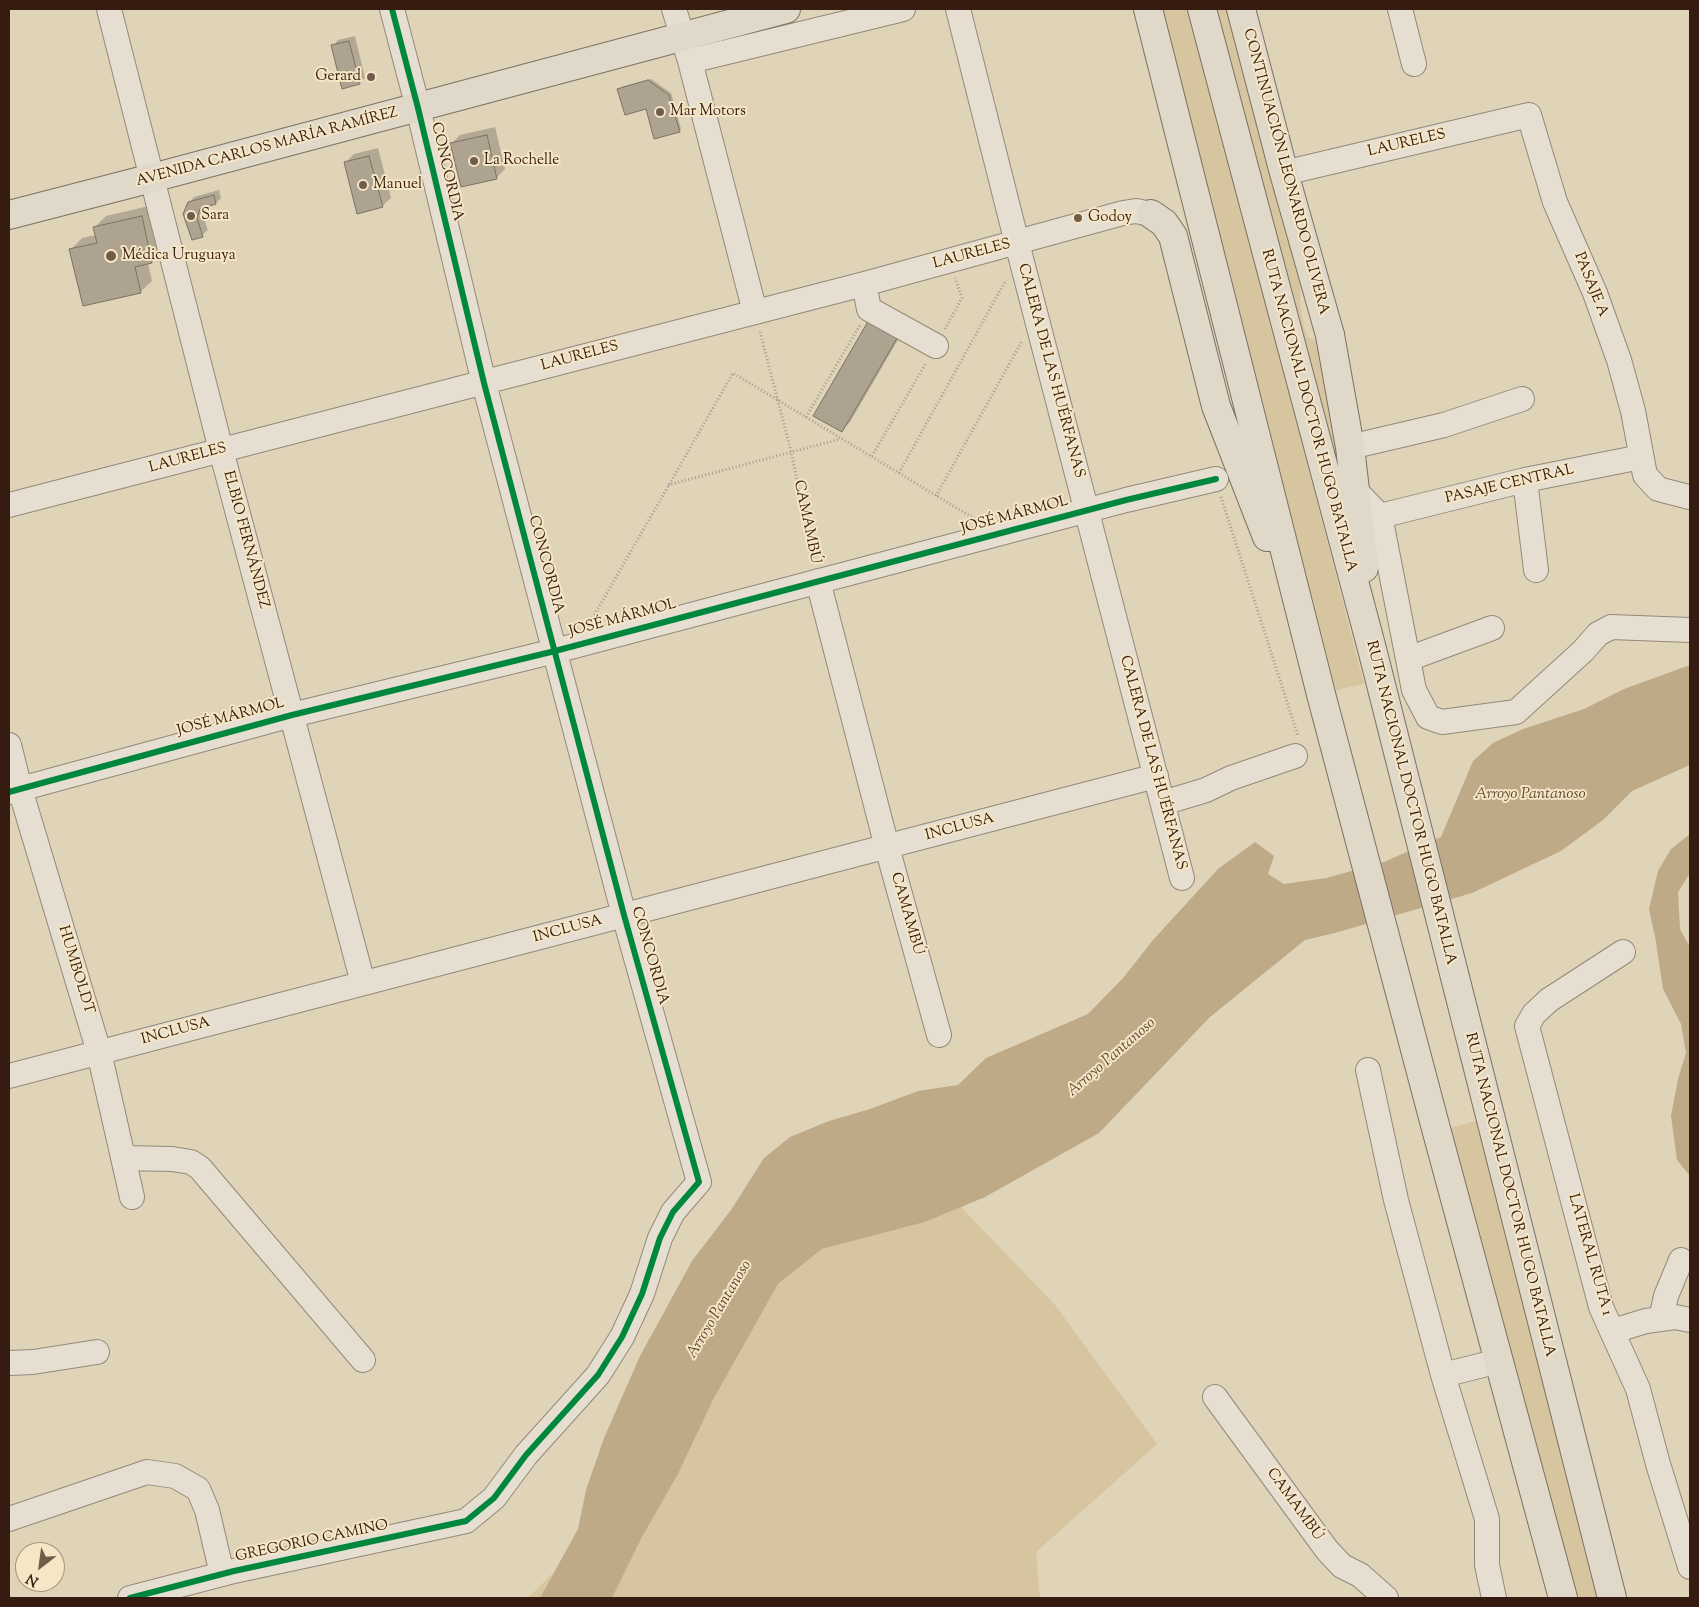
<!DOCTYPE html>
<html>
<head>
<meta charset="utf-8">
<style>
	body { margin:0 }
	#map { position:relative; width:1699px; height:1607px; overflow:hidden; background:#dfd3b8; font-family:"Sorts Mill Goudy",serif }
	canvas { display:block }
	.frame { position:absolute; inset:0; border:10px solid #361c10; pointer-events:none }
	.north { position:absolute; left:15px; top:1542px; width:50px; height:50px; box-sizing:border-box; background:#f5e6c6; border:1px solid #a9957d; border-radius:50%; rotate:210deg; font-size:14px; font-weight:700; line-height:20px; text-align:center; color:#361c10 }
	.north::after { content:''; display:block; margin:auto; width:18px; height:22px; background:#715c4b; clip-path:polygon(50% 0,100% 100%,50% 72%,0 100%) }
</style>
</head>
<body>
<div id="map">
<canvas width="1699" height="1607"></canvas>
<div class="frame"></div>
<div class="north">N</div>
</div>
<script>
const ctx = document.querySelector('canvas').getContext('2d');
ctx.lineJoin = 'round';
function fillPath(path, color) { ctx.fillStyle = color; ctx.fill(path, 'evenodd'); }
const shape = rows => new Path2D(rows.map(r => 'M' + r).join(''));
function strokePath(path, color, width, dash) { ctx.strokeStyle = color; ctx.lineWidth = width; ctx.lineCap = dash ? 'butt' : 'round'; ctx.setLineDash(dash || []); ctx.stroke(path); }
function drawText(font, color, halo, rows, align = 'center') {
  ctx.font = font + ' "Sorts Mill Goudy",serif'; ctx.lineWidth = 4; ctx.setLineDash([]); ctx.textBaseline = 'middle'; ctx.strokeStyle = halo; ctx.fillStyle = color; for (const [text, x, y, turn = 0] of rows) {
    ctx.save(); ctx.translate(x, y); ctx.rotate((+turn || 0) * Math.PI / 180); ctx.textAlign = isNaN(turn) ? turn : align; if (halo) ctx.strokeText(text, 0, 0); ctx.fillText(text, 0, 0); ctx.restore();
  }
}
const green = shape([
	[1160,9,1190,9,1364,684,1336,690],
	[1215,9,1231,9,1301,279,1300,305,1305,331,1309,338,1314,340,1322,339,1350,531],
	[1478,1120,1601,1598,1572,1598,1451,1128],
	[961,1207,1055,1305,1157,1444,1036,1552,1040,1598,612,1598,642,1537,678,1474,713,1400,778,1284,822,1249,925,1222],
	[555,1571,540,1598,528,1598]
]);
const water = shape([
	[1690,665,1690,765,1632,791,1603,820,1561,851,1472,893,1335,933,1305,940,1210,1017,1099,1133,985,1197,925,1222,822,1249,778,1284,713,1400,678,1474,642,1537,612,1598,540,1598,578,1529,586,1490,604,1438,640,1356,692,1261,731,1210,764,1158,790,1137,829,1121,870,1109,918,1091,958,1085,986,1058,1088,1014,1124,977,1153,940,1218,869,1255,842,1274,856,1268,874,1284,884,1326,878,1384,862,1441,837,1473,761,1493,743,1523,729,1584,709,1624,689],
	[1690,834,1690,873,1678,892,1680,929,1690,947,1690,1176,1677,1160,1671,1116,1678,1079,1686,1053,1681,1024,1663,989,1656,942,1649,909,1658,871,1671,849]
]);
const shadow = shape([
	[355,36,365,78,359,83,333,46,338,40],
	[651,79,671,93,681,129,679,131,619,90,621,87],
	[495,127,505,169,496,178,452,143,460,135],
	[378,148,391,198,382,206,345,163,354,154],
	[219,190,221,198,216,203,203,207,201,211,208,230,202,235,189,203,194,197],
	[153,205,163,250,152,262,148,263,152,281,140,292,71,249,82,238,96,235,95,227,106,216],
	[879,311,906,326,850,422,841,431]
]);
const building = shape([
	[349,41,360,84,342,89,331,45,349,41],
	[648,80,669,95,680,132,654,139,646,109,625,115,617,89,648,80],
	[487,135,497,179,461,187,450,143,487,135],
	[369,156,383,207,357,214,344,162,369,156],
	[214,195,216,204,200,209,197,218,203,237,192,240,183,214,188,202,214,195],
	[142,216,152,263,135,267,141,293,83,306,69,249,97,243,93,227,142,216],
	[870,318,899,335,842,432,813,416,870,318]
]);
const path = shape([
	[945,329,962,298,955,278],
	[760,332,791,451,814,562],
	[806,417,860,325],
	[872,456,926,363],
	[899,473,1006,280],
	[668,485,840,439],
	[936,496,1022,341],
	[1221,497,1298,736],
	[591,621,733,373,975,519]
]);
const minor = shape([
	[109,9,221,450,363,983],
	[674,9,690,61,755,312],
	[958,9,1017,243,1182,878],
	[1400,9,1414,64],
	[690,61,903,9],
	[1284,173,1529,115,1555,202,1595,293,1619,360,1633,411,1645,475,1658,489,1689,497],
	[864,284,869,309,936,346],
	[1350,447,1444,425,1522,399],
	[1525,480,1536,570],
	[1355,490,1380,516,1414,690,1428,717,1442,722,1516,712,1583,651,1598,634,1611,627,1690,630],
	[9,505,864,284,1123,213,1136,211,1151,214],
	[1380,516,1525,480,1641,457],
	[818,581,887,847,939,1035],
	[1408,659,1492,628],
	[9,745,20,789,99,1052,132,1197],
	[9,792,292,715,555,651,1126,500,1216,479],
	[1163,803,1206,790,1231,778,1295,756],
	[1623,952,1549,1000,1534,1014,1527,1026,1601,1307,1638,1389,1658,1464,1690,1567],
	[1368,1070,1396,1200,1443,1375,1487,1519,1487,1565,1494,1598],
	[9,1076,1156,776],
	[123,1158,172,1159,191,1162,200,1168,363,1360],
	[1661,1319,1666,1296,1681,1260],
	[1613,1331,1646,1321,1675,1317,1690,1320],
	[9,1363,33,1362,97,1352],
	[1443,1375,1499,1361],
	[1215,1397,1327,1550,1342,1566,1360,1575,1386,1598],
	[9,1519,147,1472,175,1476,198,1489,207,1510,222,1574],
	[130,1598,234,1571,466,1521,494,1498,526,1455,598,1375,622,1337,642,1294,660,1238,673,1212,699,1182,624,915,484,383,418,108,392,9]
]);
const major = shape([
	[1241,9,1284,173,1330,335],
	[9,215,152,178,786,9]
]);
const highway = shape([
	[1148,9,1322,698,1435,1125,1563,1598],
	[1202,9,1372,649,1612,1598],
	[1151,214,1164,223,1173,236,1216,406,1267,537],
	[1330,335,1350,447,1364,568]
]);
const cycleway = shape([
	[9,792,292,715,555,651,1126,500,1216,479],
	[130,1598,234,1571,466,1521,494,1498,526,1455,598,1375,622,1337,642,1294,660,1238,673,1212,699,1182,624,915,484,383,418,108,392,9]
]);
const markers = [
	[371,77,5,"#715c4b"],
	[660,112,5,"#715c4b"],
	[474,161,5,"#715c4b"],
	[363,185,5,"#715c4b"],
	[191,216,5,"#715c4b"],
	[1078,218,5,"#715c4b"],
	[111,256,6,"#715c4b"]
];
const poiNames = [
	["Gerard",361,77,"right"],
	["Mar Motors",670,112],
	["La Rochelle",484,161],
	["Manuel",373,185],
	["Sara",201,216],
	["Godoy",1088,218],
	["Médica Uruguaya",122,256]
];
const streetNames = [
	["LAURELES",1407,144,-13],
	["AVENIDA CARLOS MARÍA RAMÍREZ",267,148,-15],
	["CONCORDIA",446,172,77],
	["CONTINUACIÓN LEONARDO OLIVERA",1285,172,75],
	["LAURELES",972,255,-15],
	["PASAJE A",1590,285,68],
	["LAURELES",580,357,-15],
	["CALERA DE LAS HUÉRFANAS",1050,371,75],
	["RUTA NACIONAL DOCTOR HUGO BATALLA",1308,411,75],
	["LAURELES",188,459,-15],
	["PASAJE CENTRAL",1510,485,-13],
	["JOSÉ MÁRMOL",1015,516,-15],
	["CAMAMBÚ",806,522,78],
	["ELBIO FERNÁNDEZ",245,540,75],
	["CONCORDIA",545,565,75],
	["JOSÉ MÁRMOL",623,619,-15],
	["JOSÉ MÁRMOL",231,718,-15],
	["CALERA DE LAS HUÉRFANAS",1152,763,75],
	["RUTA NACIONAL DOCTOR HUGO BATALLA",1410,803,76],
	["INCLUSA",960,828,-15],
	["CAMAMBÚ",906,914,74],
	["INCLUSA",568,930,-15],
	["CONCORDIA",649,956,74],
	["HUMBOLDT",75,970,73],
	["INCLUSA",176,1032,-15],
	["RUTA NACIONAL DOCTOR HUGO BATALLA",1509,1195,76],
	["LATERAL RUTA 1",1589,1255,74],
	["CAMAMBÚ",1294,1505,54],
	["GREGORIO CAMINO",312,1542,-12]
];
const waterNames = [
	["Arroyo Pantanoso",1530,795],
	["Arroyo Pantanoso",1112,1058,-41],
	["Arroyo Pantanoso",720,1310,-59]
];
fillPath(green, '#d7c5a0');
fillPath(water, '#bfaa88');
fillPath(shadow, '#0003');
fillPath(building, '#aea391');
strokePath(building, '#7b7162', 1);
strokePath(minor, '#938979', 26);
strokePath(major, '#7b7162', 30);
strokePath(highway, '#7b7162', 30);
strokePath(path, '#a59d92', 3, [1, 2.5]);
strokePath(minor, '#e5ded1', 24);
strokePath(major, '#e0d9ca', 28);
strokePath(highway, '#e0d9ca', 28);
strokePath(cycleway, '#00873e', 6);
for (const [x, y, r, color] of markers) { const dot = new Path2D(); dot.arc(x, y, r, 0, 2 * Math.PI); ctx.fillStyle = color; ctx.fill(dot); strokePath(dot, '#f5e6c6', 2); }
drawText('15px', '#361c10', '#f5e6c6', poiNames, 'left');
drawText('15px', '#361c10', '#f5e6c6', streetNames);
drawText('italic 16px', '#614833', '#f5e6c6', waterNames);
</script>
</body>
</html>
